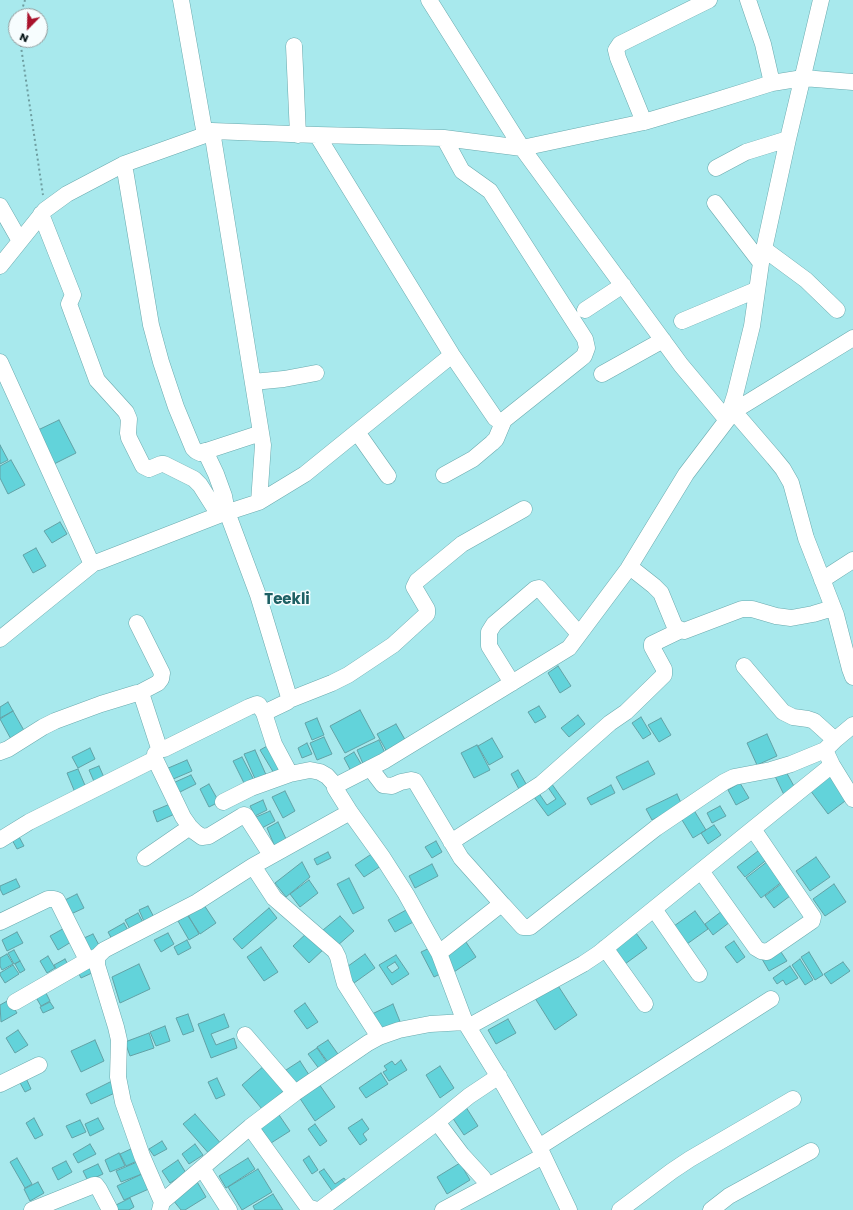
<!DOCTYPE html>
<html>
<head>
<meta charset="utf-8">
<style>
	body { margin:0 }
	#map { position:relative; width:853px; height:1210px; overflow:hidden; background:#a8e9ed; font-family:Poppins,sans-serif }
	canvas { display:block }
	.north { position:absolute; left:8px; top:8px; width:40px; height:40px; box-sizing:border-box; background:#f7fdfe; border:1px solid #949e9f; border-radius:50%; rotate:203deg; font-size:11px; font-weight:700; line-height:16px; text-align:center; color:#000f11 }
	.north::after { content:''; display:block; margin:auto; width:14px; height:18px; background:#a9132c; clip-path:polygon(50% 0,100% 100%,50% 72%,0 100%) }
</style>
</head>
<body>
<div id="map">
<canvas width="853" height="1210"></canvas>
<div class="north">N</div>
</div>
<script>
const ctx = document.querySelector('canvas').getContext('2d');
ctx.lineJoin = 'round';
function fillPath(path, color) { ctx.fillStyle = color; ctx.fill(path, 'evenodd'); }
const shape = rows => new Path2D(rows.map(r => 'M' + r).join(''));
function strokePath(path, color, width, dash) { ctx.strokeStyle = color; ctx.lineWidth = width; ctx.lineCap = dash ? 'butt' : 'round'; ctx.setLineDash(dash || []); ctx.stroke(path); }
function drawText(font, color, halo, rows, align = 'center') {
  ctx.font = font + ' Poppins,sans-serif'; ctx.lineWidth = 3; ctx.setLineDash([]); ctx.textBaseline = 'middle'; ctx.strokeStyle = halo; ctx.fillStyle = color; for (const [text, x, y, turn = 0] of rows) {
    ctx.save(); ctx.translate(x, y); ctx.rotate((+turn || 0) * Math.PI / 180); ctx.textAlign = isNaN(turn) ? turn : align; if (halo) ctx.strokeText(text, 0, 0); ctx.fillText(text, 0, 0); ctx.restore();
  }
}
const building = shape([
	[59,420,76,453,54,464,38,430,59,420],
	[0,445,8,460,0,464,0,445],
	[11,460,25,485,8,494,0,478,0,466,11,460],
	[60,522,67,534,52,543,44,531,60,522],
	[36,548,46,566,33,573,23,555,36,548],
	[558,666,571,686,560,693,548,673,558,666],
	[8,702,13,711,0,718,0,707,8,702],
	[539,706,546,717,535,723,528,712,539,706],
	[360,710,375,738,345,753,330,726,360,710],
	[13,711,26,734,12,741,0,719,13,711],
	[578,715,585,724,569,737,561,728,578,715],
	[641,717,651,734,643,739,632,723,641,717],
	[317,718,324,735,312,740,305,723,317,718],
	[661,718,671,735,659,742,648,725,661,718],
	[396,724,407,743,388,754,377,734,396,724],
	[767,734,777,756,757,765,747,743,767,734],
	[324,737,332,754,317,760,310,743,324,737],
	[492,738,503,757,489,765,478,746,492,738],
	[379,740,386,755,364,766,357,750,379,740],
	[307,743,312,754,302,758,298,748,307,743],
	[269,745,284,770,275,775,260,750,269,745],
	[477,745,490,770,474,778,461,753,477,745],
	[90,748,95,759,78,768,72,757,90,748],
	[255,750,267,777,256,781,244,754,255,750],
	[354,752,363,767,352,773,344,758,354,752],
	[242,757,255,782,246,787,233,761,242,757],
	[187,760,192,771,171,780,166,769,187,760],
	[648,761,655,774,623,790,616,777,648,761],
	[99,766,106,782,96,786,89,770,99,766],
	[784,768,795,788,785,797,772,770,784,768],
	[78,769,87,790,76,795,67,773,78,769],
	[518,770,529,789,521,793,511,774,518,770],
	[831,774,849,798,828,814,810,790,831,774],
	[191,775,196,784,178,793,173,783,191,775],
	[549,780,566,804,548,816,531,793,549,780],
	[547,786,556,799,547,805,538,792,547,786],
	[740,783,749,798,736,805,728,790,740,783],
	[209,784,219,802,209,807,200,789,209,784],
	[611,785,615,793,591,805,587,798,611,785],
	[285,791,295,811,283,818,272,797,285,791],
	[677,794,682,805,652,820,646,809,677,794],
	[263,800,267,810,255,816,250,806,263,800],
	[175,802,179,812,157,822,153,811,175,802],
	[720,806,726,816,712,823,707,813,720,806],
	[692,807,706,830,693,838,679,815,692,807],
	[270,811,275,821,262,828,256,817,270,811],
	[278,822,287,841,275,847,267,828,278,822],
	[714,825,721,835,708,844,701,833,714,825],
	[17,833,24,846,17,849,10,836,17,833],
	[436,841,442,852,432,858,425,847,436,841],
	[762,848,769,858,745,877,737,867,762,848],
	[328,852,331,858,317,865,314,859,328,852],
	[373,853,381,866,364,877,355,865,373,853],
	[816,857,830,877,810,891,796,871,816,857],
	[768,861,783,881,761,898,746,878,768,861],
	[302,862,310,877,286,897,275,883,302,862],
	[432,864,438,876,415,888,409,876,432,864],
	[349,878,364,908,353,914,337,884,349,878],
	[16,879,20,887,3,895,0,889,0,886,16,879],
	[309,880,318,893,300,907,290,894,309,880],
	[785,881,794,893,774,908,765,896,785,881],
	[834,884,846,902,825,916,813,899,834,884],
	[77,894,84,908,71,914,65,900,77,894],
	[204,905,216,923,200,934,188,916,204,905],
	[148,906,156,921,146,926,139,910,148,906],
	[269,908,277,918,242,949,233,939,269,908],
	[726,908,734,919,713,935,705,924,726,908],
	[408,909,415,921,395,932,388,920,408,909],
	[695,911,708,929,687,944,674,926,695,911],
	[138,913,145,926,132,933,125,920,138,913],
	[188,915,199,934,189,940,178,921,188,915],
	[340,916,354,931,337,946,323,930,340,916],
	[124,923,130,934,114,943,108,932,124,923],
	[68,926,76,939,58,950,50,936,68,926],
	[309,931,325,948,309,963,293,946,309,931],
	[17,932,23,943,7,951,2,940,17,932],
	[168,933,174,944,161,952,154,940,168,933],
	[636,933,647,948,625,964,614,949,636,933],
	[93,934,100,947,91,952,84,938,93,934],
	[464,939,476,957,454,972,444,953,464,939],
	[187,940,191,948,178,955,174,947,187,940],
	[734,941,745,957,737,963,725,947,734,941],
	[261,947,278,972,264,981,247,957,261,947],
	[432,947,444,972,434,977,421,952,432,947],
	[779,949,787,961,769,971,762,959,779,949],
	[14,950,20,961,14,964,8,953,14,950],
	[809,952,823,975,815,980,801,957,809,952],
	[7,954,13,964,2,970,0,966,0,958,7,954],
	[365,954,375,968,354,983,344,969,365,954],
	[396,955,409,974,392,985,379,965,396,955],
	[395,962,399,968,392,973,387,967,395,962],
	[48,956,55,968,47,973,40,961,48,956],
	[65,959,71,970,60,976,54,965,65,959],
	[800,959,813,980,805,985,792,965,800,959],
	[20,961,25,970,20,973,15,964,20,961],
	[843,962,850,971,831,984,824,974,843,962],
	[87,963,92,973,81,978,76,968,87,963],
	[139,964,150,989,120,1003,112,977,139,964],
	[13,965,19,974,5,983,0,975,0,973,13,965],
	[790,966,798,978,786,985,783,980,777,984,773,978,790,966],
	[555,981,577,1015,555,1030,533,995,555,981],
	[44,989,50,1001,41,1006,34,994,44,989],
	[9,1000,17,1013,1,1022,0,1005,9,1000],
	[50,1002,54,1008,43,1013,40,1007,50,1002],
	[305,1003,318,1022,307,1029,294,1011,305,1003],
	[393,1004,401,1024,381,1031,372,1014,393,1004],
	[188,1014,194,1031,183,1035,176,1018,188,1014],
	[224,1014,229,1027,211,1034,216,1045,234,1038,237,1048,211,1058,198,1024,224,1014],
	[508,1019,516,1033,496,1044,488,1030,508,1019],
	[165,1026,170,1041,156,1046,150,1032,165,1026],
	[18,1030,28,1045,15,1053,6,1038,18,1030],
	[149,1033,154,1048,130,1056,125,1042,149,1033],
	[95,1040,104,1061,81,1072,71,1051,95,1040],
	[328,1040,340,1057,330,1065,317,1047,328,1040],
	[317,1048,328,1064,320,1070,308,1054,317,1048],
	[401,1060,407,1070,389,1081,383,1072,387,1070,384,1066,392,1061,395,1065,401,1060],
	[300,1061,311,1078,298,1087,286,1070,300,1061],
	[265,1065,286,1089,262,1109,242,1085,265,1065],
	[440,1066,454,1088,440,1098,426,1075,440,1066],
	[381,1073,388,1084,366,1098,359,1088,381,1073],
	[26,1078,31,1089,25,1092,19,1081,26,1078],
	[217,1078,225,1095,216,1099,208,1082,217,1078],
	[114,1080,119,1091,91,1104,86,1094,114,1080],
	[319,1084,335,1107,315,1121,299,1097,319,1084],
	[464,1104,478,1126,464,1135,450,1114,464,1104],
	[277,1112,290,1131,271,1143,258,1124,277,1112],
	[195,1114,223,1146,211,1156,183,1124,195,1114],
	[34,1118,43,1135,35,1139,26,1123,34,1118],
	[98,1118,104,1129,90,1136,85,1124,98,1118],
	[362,1119,369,1129,363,1134,367,1140,360,1145,348,1128,362,1119],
	[80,1120,86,1132,72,1138,66,1126,80,1120],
	[315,1124,327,1141,320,1146,308,1129,315,1124],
	[162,1141,167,1149,154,1156,149,1149,162,1141],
	[90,1144,96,1154,78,1163,73,1154,90,1144],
	[195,1144,203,1155,189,1164,182,1154,195,1144],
	[133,1148,139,1160,126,1166,120,1154,133,1148],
	[119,1153,125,1166,110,1172,105,1160,119,1153],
	[309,1156,318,1170,312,1174,303,1160,309,1156],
	[17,1158,32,1184,25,1188,10,1162,17,1158],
	[248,1158,255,1169,226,1188,219,1176,248,1158],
	[178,1160,186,1173,170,1183,162,1171,178,1160],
	[66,1161,72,1172,58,1180,52,1168,66,1161],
	[137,1162,142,1174,121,1182,116,1171,137,1162],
	[460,1163,470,1180,447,1194,437,1177,460,1163],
	[98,1164,103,1174,88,1181,83,1171,98,1164],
	[258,1169,272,1192,242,1210,228,1187,258,1169],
	[324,1169,335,1184,344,1178,349,1185,335,1195,319,1172,324,1169],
	[144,1173,151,1188,124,1200,117,1186,144,1173],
	[196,1180,206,1197,185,1210,181,1210,173,1200,196,1180],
	[38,1182,44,1193,30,1201,24,1189,38,1182],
	[273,1194,283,1210,255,1210,253,1206,273,1194],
	[130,1198,134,1207,129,1210,118,1210,116,1205,130,1198]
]);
const path = shape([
	[20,16,25,0],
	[20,40,43,195]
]);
const minor = shape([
	[181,0,205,135],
	[429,0,522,148,681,365,727,420],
	[748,0,763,44,772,83],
	[294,46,298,135],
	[644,122,618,58,616,50,620,44,709,0],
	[212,131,263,445,259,502],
	[317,135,452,355,495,418,498,420,501,421,504,420,578,361,584,356,587,348,585,339,490,191,462,171,444,138],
	[124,164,151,325,161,362,176,407,193,448,196,451,200,453,261,433],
	[716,168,746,152,788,139],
	[715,203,761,263],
	[0,206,20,241],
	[41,214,73,295,69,304,97,380,126,412,129,419,128,433,129,438,143,466,149,469,161,464,164,464,194,479,200,485,219,515],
	[764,249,806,280,837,310],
	[0,266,45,210,67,194,124,164,205,135,212,131,317,135,444,138,522,148,644,122,708,103,772,83,803,78,853,82],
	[585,310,623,285],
	[682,321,756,290],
	[0,362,90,560,94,563],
	[602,374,663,340],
	[253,382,284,379,316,373],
	[731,408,774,458,783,469,791,483,806,538,836,615,850,669,853,677],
	[734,411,853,338],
	[357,432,388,476],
	[205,451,216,474,224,496,227,512,258,595,288,694,289,700,287,702,264,713],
	[444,475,473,459,492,443,496,439,504,420],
	[630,567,654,586,661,593,675,627,684,631,742,609,752,609,776,616,791,618,813,614,833,608],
	[822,580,853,560],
	[137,623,162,673,161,679,158,683,139,693],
	[0,639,94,563,98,562,219,515,259,502,305,474,452,355],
	[744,666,783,712,793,717,808,719,814,721,835,740],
	[512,683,489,646,489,632,494,624,535,589,539,588,540,589,579,634],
	[289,700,332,683,348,675,393,645,427,614,427,609,414,587,417,581,462,544,524,509],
	[160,749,155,754,155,759,183,817,190,827,195,832,202,837,209,836,242,816,244,815,246,816,271,855],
	[0,752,8,749,43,727,55,721,101,704,137,693,139,693,142,696,159,748,160,749,164,749,249,707,257,704,259,705,264,713,274,744,290,774],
	[832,765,853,799],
	[370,768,383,785,392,786,401,782,411,780,415,781,461,858,502,904],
	[223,802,251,788,290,774,310,770,320,772,327,776,336,786],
	[0,840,29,822,155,759],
	[451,842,541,784,610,723,626,712,664,675,664,669,652,647,652,644,681,630],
	[145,858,190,827],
	[253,866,274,898,335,951,338,957,343,977,345,984,379,1037],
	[701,871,756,948,761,951,767,952,812,921,813,917,753,829],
	[654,909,699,974],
	[0,922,48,899,54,899,57,900,87,960,90,960,98,956],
	[605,948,645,1004],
	[439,953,500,905,503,905,523,927,530,927,656,828,724,782,734,777,771,770,791,764,825,750,835,740,853,725],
	[15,1002,88,960],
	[468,1027,583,964,598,954,832,765,825,750],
	[245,1035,295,1093],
	[0,1084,39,1065],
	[437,1122,462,1155,483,1178,488,1186],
	[250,1127,307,1206,310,1208,317,1210,321,1209,437,1122,469,1096,499,1076],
	[539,1147,771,999],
	[202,1168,229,1210],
	[162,1202,250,1127,295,1093,368,1043,379,1037,399,1030,430,1024,465,1022],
	[32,1210,94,1185,96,1185,99,1189,110,1210],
	[160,1210,162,1202,142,1156,123,1102,118,1077,119,1040,116,1027,97,965,97,960,98,956,104,950,197,902,253,866,350,812],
	[443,1210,488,1186,543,1156],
	[569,1210,539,1147,505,1087,465,1022,439,953,426,930,406,894,383,858,350,812,335,788,337,785,384,761,569,648,628,569,686,474,727,420,735,395,752,326,761,263,788,139,821,0],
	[620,1210,672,1171,690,1159,793,1099],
	[711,1210,729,1196,811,1151]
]);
const quarterNames = [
	["Teekli",287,600]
];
fillPath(building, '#62d3da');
strokePath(building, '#62a2a6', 1);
strokePath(minor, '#6aaaae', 17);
strokePath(path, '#6e9ea1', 2, [2, 3]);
strokePath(minor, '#fff', 16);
drawText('bold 15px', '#1d6064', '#f7fdfe', quarterNames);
</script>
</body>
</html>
